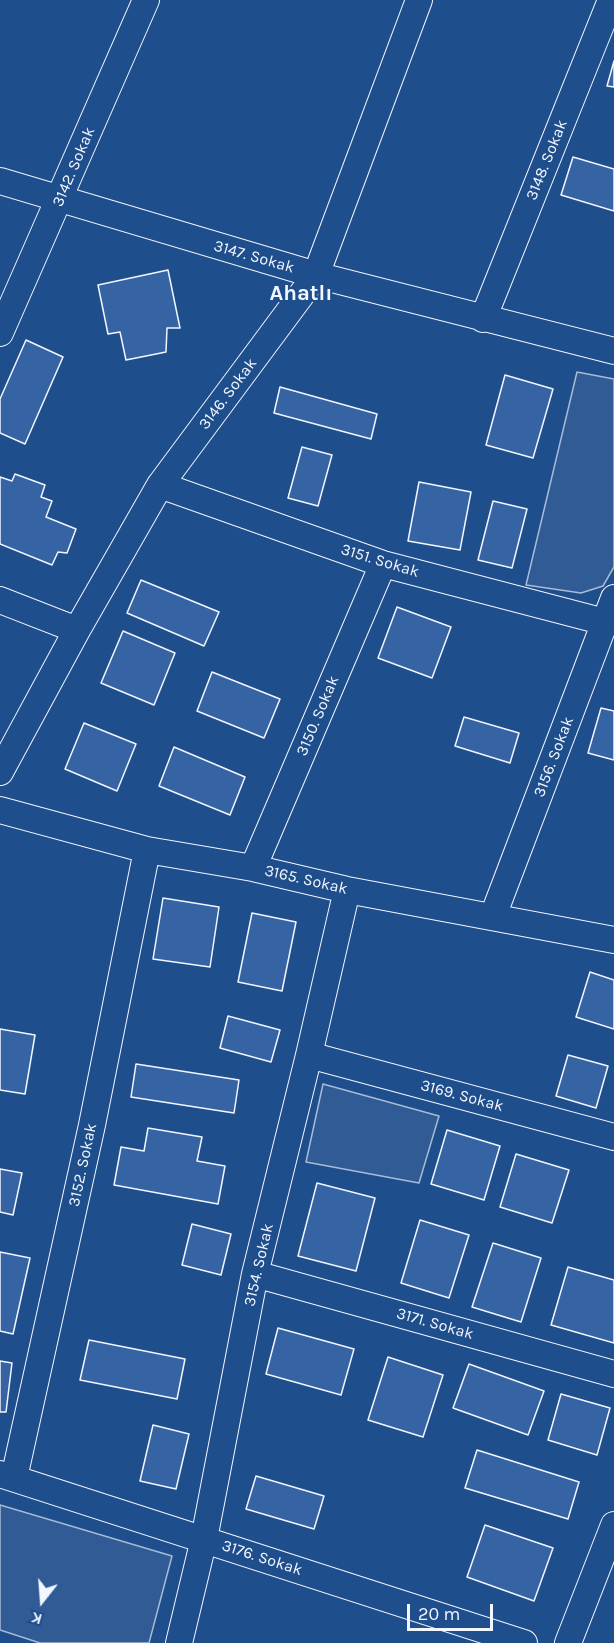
<!DOCTYPE html>
<html>
<head>
<meta charset="utf-8">
<style>
	body { margin:0 }
	#map { position:relative; width:614px; height:1643px; overflow:hidden; background:#1f4e8c; font-family:Karla,sans-serif }
	canvas { display:block }
	.north { position:absolute; left:12px; top:1571px; width:60px; height:60px; -webkit-text-stroke:4px #1f4e8c; paint-order:stroke; rotate:197deg; font-size:16px; font-weight:700; line-height:24px; text-align:center; color:#f2f6ff }
	.north::after { content:''; display:block; margin:auto; width:21px; height:27px; background:#f2f6ff; clip-path:polygon(50% 0,100% 100%,50% 72%,0 100%) }
	.scale { position:absolute; left:407px; top:1604px; width:86px; height:27px; box-sizing:border-box; border:3px solid #f2f6ff; border-top:0; padding-left:8px; font-size:18px; line-height:21px; white-space:nowrap; color:#f2f6ff; -webkit-text-stroke:4px #1f4e8c; paint-order:stroke }
</style>
</head>
<body>
<div id="map">
<canvas width="614" height="1643"></canvas>
<div class="north">K</div>
<div class="scale">20 m</div>
</div>
<script>
const ctx = document.querySelector('canvas').getContext('2d');
ctx.lineJoin = 'round';
function fillPath(path, color) { ctx.fillStyle = color; ctx.fill(path, 'evenodd'); }
const shape = rows => new Path2D(rows.map(r => 'M' + r).join(''));
function strokePath(path, color, width, dash) { ctx.strokeStyle = color; ctx.lineWidth = width; ctx.lineCap = dash ? 'butt' : 'round'; ctx.setLineDash(dash || []); ctx.stroke(path); }
function drawText(font, color, halo, rows, align = 'center') {
  ctx.font = font + ' Karla,sans-serif'; ctx.lineWidth = 4.5; ctx.setLineDash([]); ctx.textBaseline = 'middle'; ctx.strokeStyle = halo; ctx.fillStyle = color; for (const [text, x, y, turn = 0] of rows) {
    ctx.save(); ctx.translate(x, y); ctx.rotate((+turn || 0) * Math.PI / 180); ctx.textAlign = isNaN(turn) ? turn : align; if (halo) ctx.strokeText(text, 0, 0); ctx.fillText(text, 0, 0); ctx.restore();
  }
}
const green = shape([
	[577,372,614,379,614,567,603,586,581,593,526,585,577,372],
	[323,1084,439,1116,419,1183,306,1162,323,1084],
	[0,1505,172,1556,149,1643,40,1643,0,1630,0,1505]
]);
const building = shape([
	[614,61,614,87,607,86,614,61],
	[573,157,614,169,614,211,561,195,573,157],
	[168,270,180,328,167,328,166,352,126,360,120,332,108,334,98,285,168,270],
	[26,340,63,357,25,444,0,433,0,399,26,340],
	[505,375,553,389,533,458,486,445,505,375],
	[280,387,377,414,371,439,274,413,280,387],
	[302,447,332,455,318,506,288,498,302,447],
	[15,474,45,485,41,497,52,501,46,517,76,529,67,553,58,552,52,565,0,544,0,477,12,481,15,474],
	[419,482,471,492,460,550,408,541,419,482],
	[493,501,527,509,512,568,478,560,493,501],
	[141,580,219,612,204,646,127,613,141,580],
	[397,607,451,627,432,678,378,658,397,607],
	[123,631,175,653,154,705,101,683,123,631],
	[212,672,280,699,264,738,197,711,212,672],
	[601,708,614,711,614,760,588,753,601,708],
	[464,717,519,733,510,763,455,746,464,717],
	[84,723,136,744,117,791,65,769,84,723],
	[174,747,245,777,230,815,159,786,174,747],
	[163,898,219,907,210,967,153,959,163,898],
	[252,913,296,922,282,991,238,982,252,913],
	[590,972,614,980,614,1029,576,1017,590,972],
	[228,1016,280,1030,271,1062,220,1048,228,1016],
	[0,1029,35,1035,25,1094,0,1090,0,1029],
	[568,1055,608,1066,596,1108,556,1096,568,1055],
	[136,1064,239,1080,234,1113,131,1097,136,1064],
	[148,1128,202,1137,197,1161,225,1166,218,1204,114,1185,121,1147,144,1151,148,1128],
	[447,1130,500,1146,484,1200,431,1184,447,1130],
	[516,1154,569,1170,552,1223,500,1207,516,1154],
	[0,1169,22,1173,13,1215,0,1212,0,1169],
	[317,1183,375,1198,356,1271,298,1256,317,1183],
	[420,1220,469,1235,449,1298,401,1283,420,1220],
	[192,1224,231,1234,221,1275,182,1265,192,1224],
	[493,1243,541,1258,521,1322,472,1307,493,1243],
	[0,1252,30,1258,13,1334,0,1331,0,1252],
	[568,1267,614,1280,614,1343,551,1325,568,1267],
	[278,1328,354,1349,341,1395,266,1374,278,1328],
	[89,1340,185,1359,177,1399,80,1380,89,1340],
	[388,1357,443,1375,423,1437,368,1420,388,1357],
	[0,1361,12,1363,6,1412,0,1412,0,1361],
	[469,1364,544,1391,528,1435,453,1408,469,1364],
	[561,1394,610,1408,597,1455,548,1440,561,1394],
	[153,1425,189,1434,176,1489,140,1481,153,1425],
	[477,1450,579,1482,568,1519,465,1488,477,1450],
	[256,1476,324,1496,314,1529,246,1509,256,1476],
	[485,1525,553,1548,534,1601,467,1577,485,1525]
]);
const street = shape([
	[0,181,316,275,614,351],
	[483,319,611,0],
	[0,333,146,0],
	[160,485,383,564,605,622],
	[0,600,77,630],
	[0,772,77,630,160,485,316,275,419,0],
	[0,810,147,850,253,868,347,890,614,940],
	[253,868,383,564],
	[493,916,614,598],
	[309,1055,614,1137],
	[255,1274,614,1374],
	[0,1474,524,1643],
	[14,1478,92,1125,147,850],
	[179,1643,204,1539,255,1274,309,1055,347,890],
	[568,1643,614,1525]
]);
const streetNames = [
	["3148. Sokak",547,160,-68],
	["3142. Sokak",74,167,-67],
	["3147. Sokak",254,257,16],
	["3146. Sokak",228,394,-53],
	["3151. Sokak",380,561,17],
	["3150. Sokak",318,716,-67],
	["3156. Sokak",554,757,-69],
	["3165. Sokak",306,880,13],
	["3169. Sokak",462,1096,15],
	["3152. Sokak",83,1165,-78],
	["3154. Sokak",259,1265,-77],
	["3171. Sokak",435,1324,16],
	["3176. Sokak",262,1558,18]
];
const districtNames = [
	["Ahatlı",301,294]
];
fillPath(green, '#305b95');
strokePath(green, '#a8bbd7', 1.5);
fillPath(building, '#3563a3');
strokePath(building, '#f2f6ff', 1.5);
strokePath(street, '#f2f6ff', 28);
strokePath(street, '#1f4e8c', 26);
drawText('16px', '#f2f6ff', '#1f4e8c', streetNames);
drawText('bold 22px', '#f2f6ff', '#1f4e8c', districtNames);
</script>
</body>
</html>
